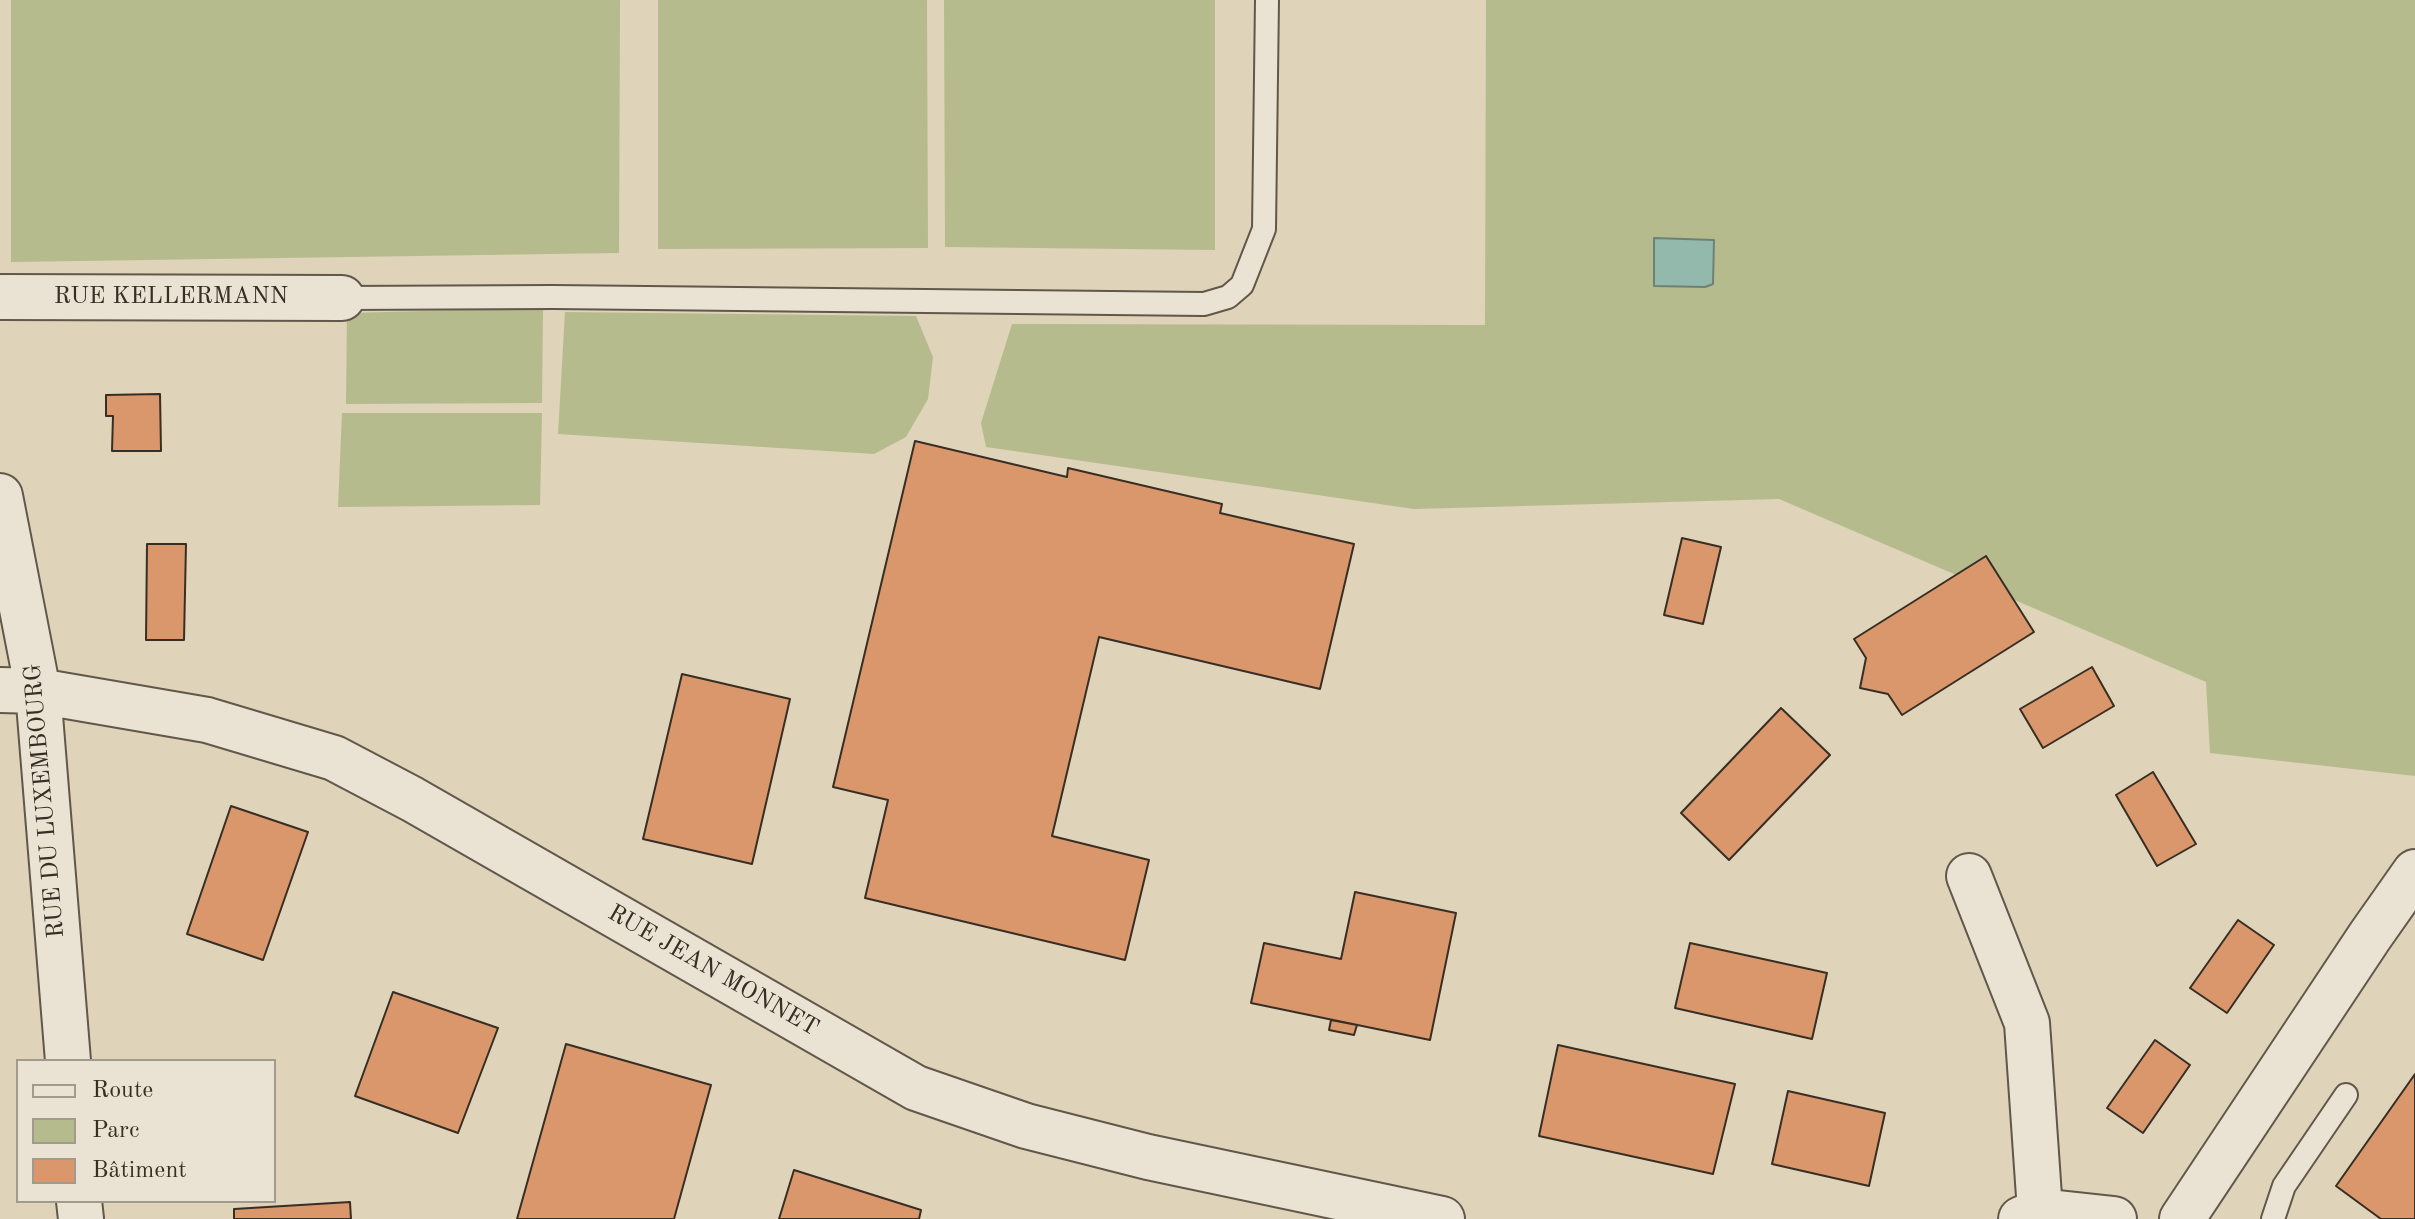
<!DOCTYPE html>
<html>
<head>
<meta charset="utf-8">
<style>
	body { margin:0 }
	#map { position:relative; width:2415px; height:1219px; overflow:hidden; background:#dfd3b9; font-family:"Old Standard TT",serif }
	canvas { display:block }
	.legend { position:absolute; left:16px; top:1059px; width:260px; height:144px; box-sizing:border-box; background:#eae2d2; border:2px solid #a29a8d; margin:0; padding:10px 14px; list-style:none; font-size:24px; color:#372e25 }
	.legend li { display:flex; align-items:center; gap:16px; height:40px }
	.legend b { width:40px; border:2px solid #a29a8d }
</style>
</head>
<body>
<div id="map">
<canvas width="2415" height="1219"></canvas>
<ul class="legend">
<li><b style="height:10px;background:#eae2d2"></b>Route</li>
<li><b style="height:22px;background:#b5bb8d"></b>Parc</li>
<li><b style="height:22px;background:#da976c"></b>Bâtiment</li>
</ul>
</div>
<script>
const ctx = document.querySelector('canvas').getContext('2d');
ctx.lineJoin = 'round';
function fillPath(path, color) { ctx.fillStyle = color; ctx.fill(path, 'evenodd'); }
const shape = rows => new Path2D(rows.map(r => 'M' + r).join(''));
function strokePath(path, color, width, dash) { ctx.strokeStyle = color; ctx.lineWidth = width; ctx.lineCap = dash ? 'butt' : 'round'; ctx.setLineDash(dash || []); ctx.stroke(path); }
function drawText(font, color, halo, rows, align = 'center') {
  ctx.font = font + ' "Old Standard TT",serif'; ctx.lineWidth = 6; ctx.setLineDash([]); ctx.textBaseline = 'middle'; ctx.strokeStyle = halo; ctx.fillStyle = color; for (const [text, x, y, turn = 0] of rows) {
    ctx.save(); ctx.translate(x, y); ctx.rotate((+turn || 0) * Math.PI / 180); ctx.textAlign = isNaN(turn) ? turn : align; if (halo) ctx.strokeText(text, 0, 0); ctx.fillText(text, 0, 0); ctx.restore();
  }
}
const green = shape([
	[11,0,620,0,619,253,11,262],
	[658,0,927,0,928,248,658,249],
	[944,0,1215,0,1215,250,945,247],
	[1486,0,2415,0,2415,776,2210,753,2206,682,1779,499,1414,509,986,447,981,423,1012,324,1485,325],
	[543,308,542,403,346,404,347,313],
	[565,312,916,316,933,357,928,399,906,437,874,454,558,434],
	[342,413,542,413,540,505,338,507]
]);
const water = shape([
	[1654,238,1714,240,1713,284,1705,287,1654,286,1654,238]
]);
const building = shape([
	[160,394,161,451,112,451,113,416,106,416,106,395,160,394],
	[915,441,1067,477,1068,468,1222,504,1220,513,1354,544,1320,689,1099,637,1052,836,1149,860,1125,960,865,898,888,800,833,787,915,441],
	[1682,538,1721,547,1703,624,1664,615,1682,538],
	[147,544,186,544,184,640,146,640,147,544],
	[1986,556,2034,632,1902,715,1888,694,1860,688,1866,658,1854,639,1986,556],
	[2092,667,2114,706,2043,748,2020,709,2092,667],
	[682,674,790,699,752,864,643,839,682,674],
	[1781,708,1830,755,1729,860,1681,813,1781,708],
	[2153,772,2196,844,2157,866,2116,795,2153,772],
	[231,806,308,832,263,960,187,934,231,806],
	[1355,892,1456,913,1430,1040,1251,1003,1264,943,1341,959,1355,892],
	[2238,920,2274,945,2227,1013,2190,988,2238,920],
	[1690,943,1827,973,1812,1039,1675,1008,1690,943],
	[393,992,498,1028,458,1133,355,1096,393,992],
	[1331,1020,1357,1025,1354,1035,1329,1030,1331,1020],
	[2155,1040,2190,1065,2143,1133,2107,1108,2155,1040],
	[566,1044,711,1085,674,1219,517,1219,566,1044],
	[1558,1045,1735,1084,1713,1174,1539,1136,1558,1045],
	[2415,1074,2415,1219,2381,1219,2336,1186,2415,1074],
	[1788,1091,1885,1113,1869,1186,1772,1164,1788,1091],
	[794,1170,921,1210,919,1219,779,1219,794,1170],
	[350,1202,351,1219,234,1219,234,1209,350,1202]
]);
const service = shape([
	[342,298,553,297,1204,304,1228,297,1242,285,1264,229,1267,0],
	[2273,1219,2284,1186,2346,1095]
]);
const minor = shape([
	[0,297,342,298],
	[0,496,38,691,68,1061],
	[0,690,38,691,207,720,334,758,412,799,916,1088,1026,1126,1148,1157,1442,1219],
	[1969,876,2027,1023,2040,1211],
	[79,1201,81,1219],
	[2021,1219,2040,1211,2114,1219],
	[2182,1219,2370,936,2415,872]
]);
const streetNames = [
	["RUE KELLERMANN",171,297],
	["RUE DU LUXEMBOURG",45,801,-95],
	["RUE JEAN MONNET",713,971,30]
];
fillPath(green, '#b5bb8d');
fillPath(water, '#93b8ac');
strokePath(water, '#6e8176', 2);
fillPath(building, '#da976c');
strokePath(building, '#372e25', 2);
strokePath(service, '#61574a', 26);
strokePath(minor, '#61574a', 48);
strokePath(service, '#eae2d2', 22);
strokePath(minor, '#eae2d2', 44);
drawText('24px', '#372e25', '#eae2d2', streetNames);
</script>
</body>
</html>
